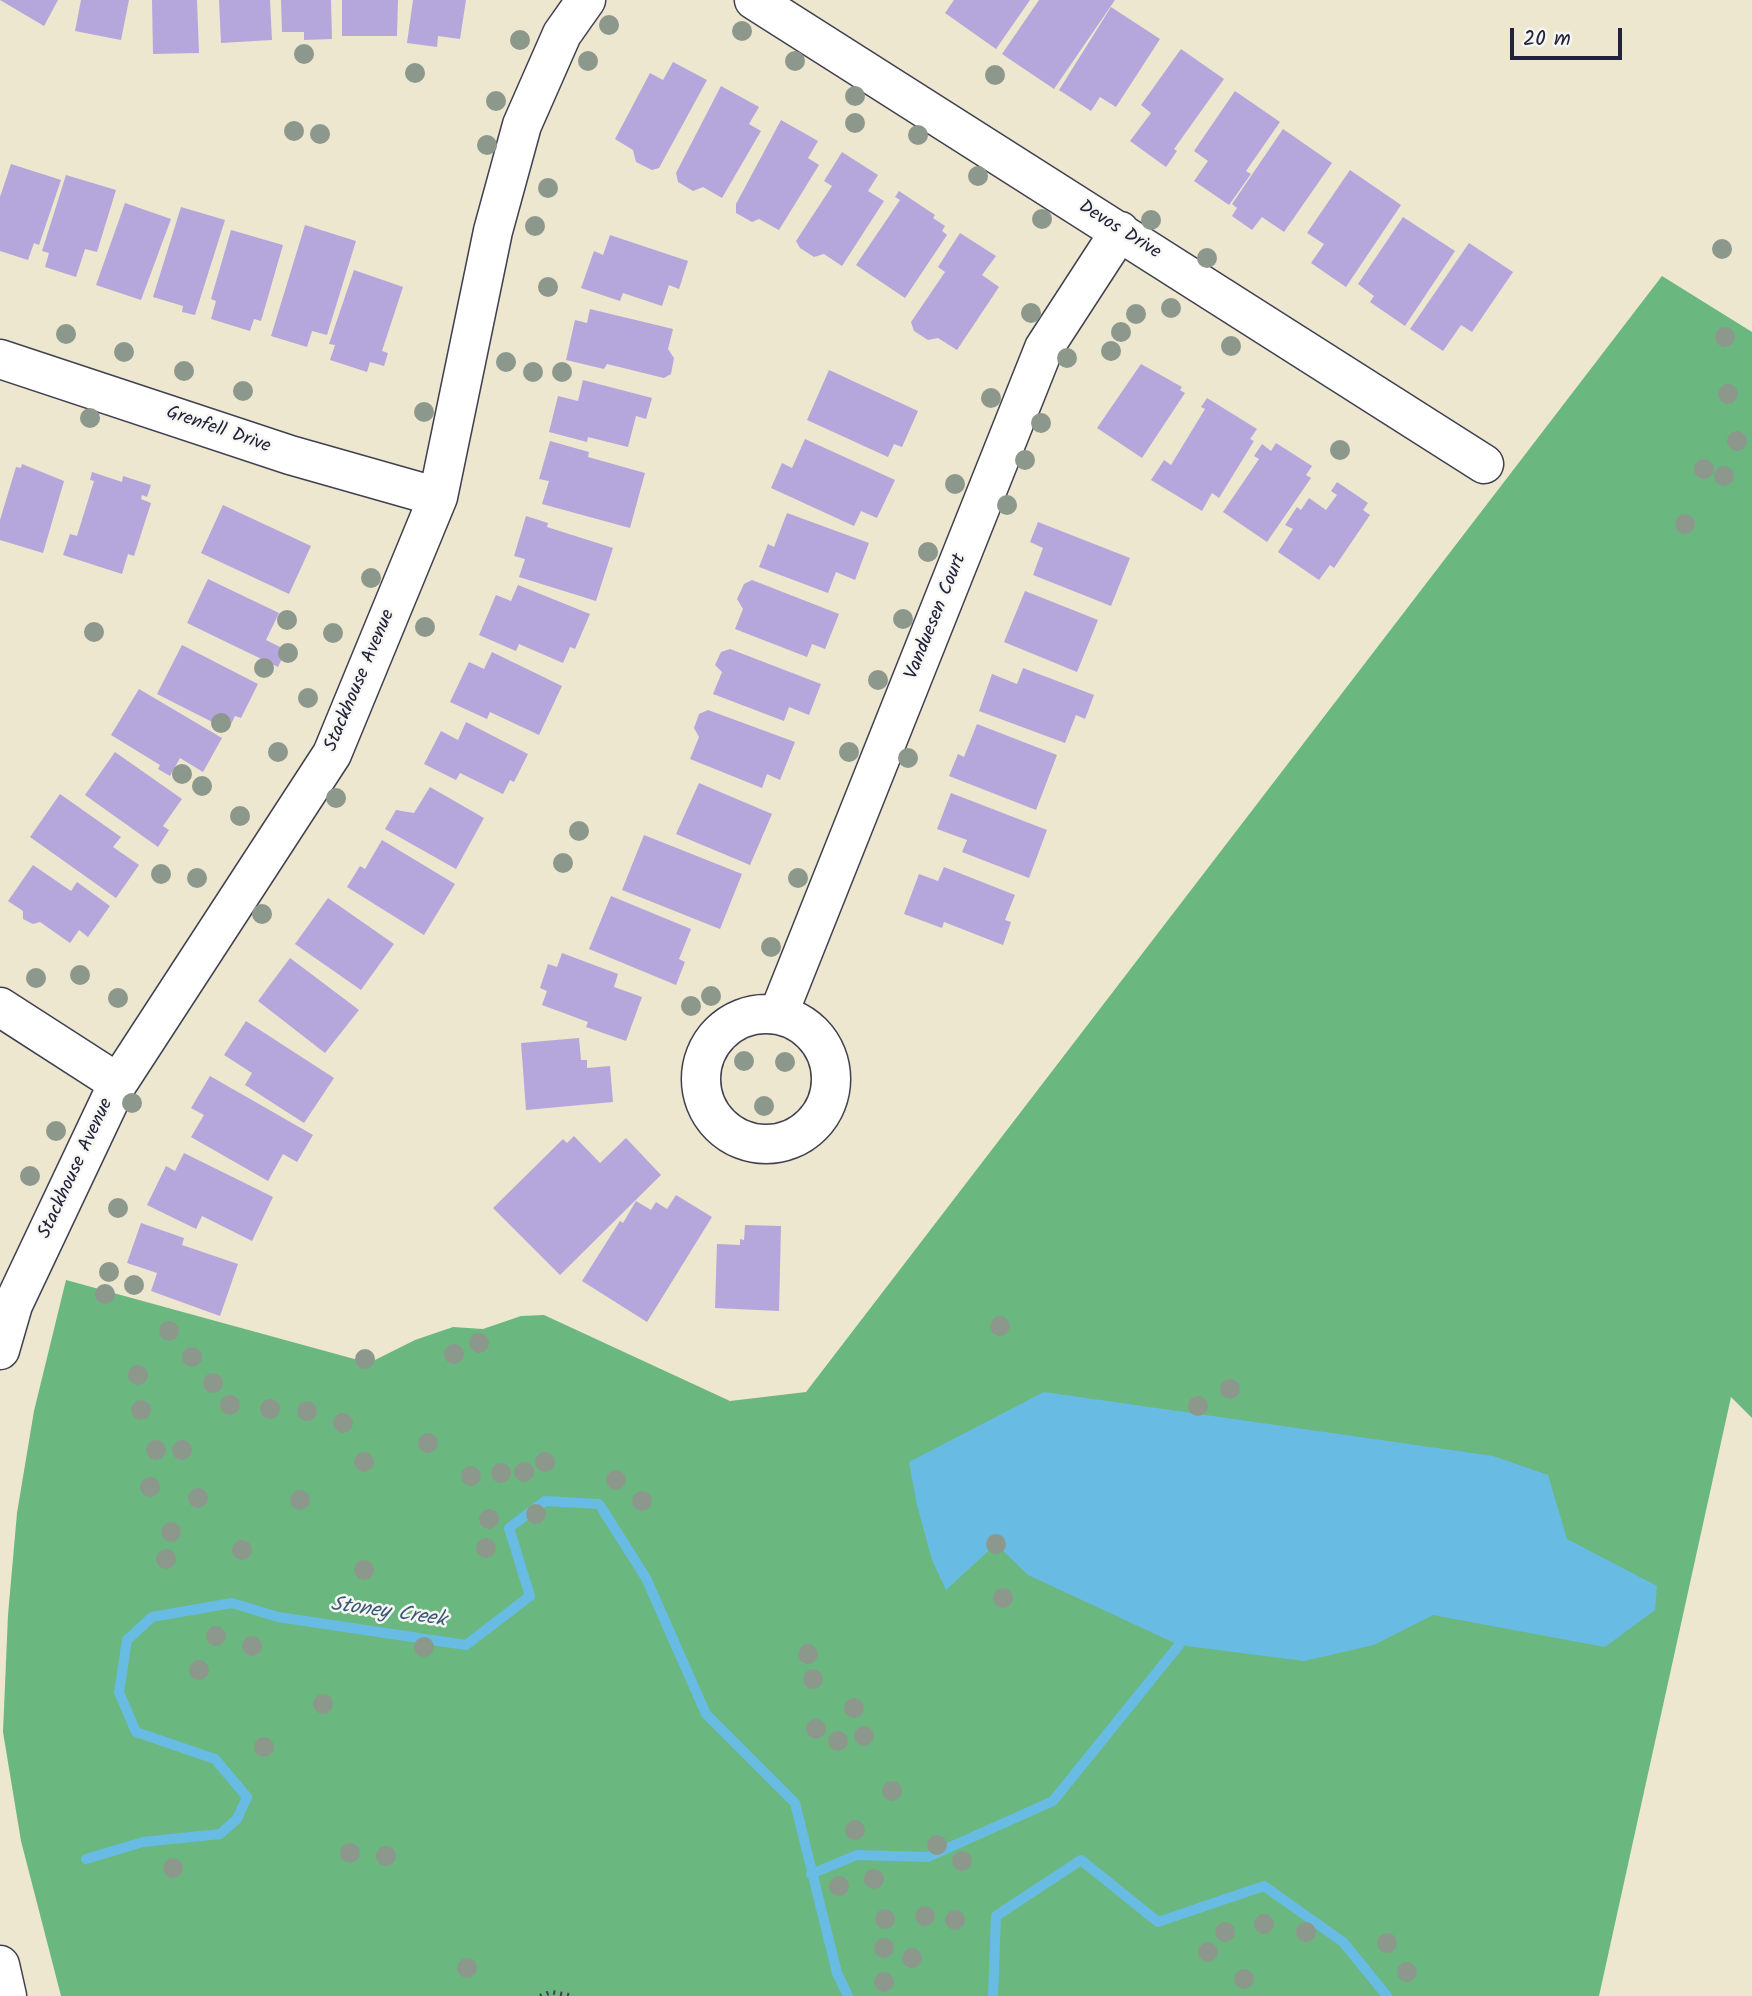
<!DOCTYPE html>
<html>
<head>
<meta charset="utf-8">
<style>
	body { margin:0 }
	#map { position:relative; width:1752px; height:1996px; overflow:hidden; background:#ece7ce; font-family:Kalam,sans-serif }
	canvas { display:block }
	.scale { position:absolute; left:1510px; top:28px; width:112px; height:32px; box-sizing:border-box; border:4px solid #22223b; border-top:0; padding-left:9px; font-size:21px; line-height:24px; white-space:nowrap; color:#22223b; -webkit-text-stroke:5px #f6f6f2; paint-order:stroke }
</style>
</head>
<body>
<div id="map">
<canvas width="1752" height="1996"></canvas>
<div class="scale">20 m</div>
</div>
<script>
const ctx = document.querySelector('canvas').getContext('2d');
ctx.lineJoin = 'round';
function fillPath(path, color) { ctx.fillStyle = color; ctx.fill(path, 'evenodd'); }
const shape = rows => new Path2D(rows.map(r => 'M' + r).join(''));
function strokePath(path, color, width, dash) { ctx.strokeStyle = color; ctx.lineWidth = width; ctx.lineCap = dash ? 'butt' : 'round'; ctx.setLineDash(dash || []); ctx.stroke(path); }
function drawText(font, color, halo, rows, align = 'center') {
  ctx.font = font + ' Kalam,sans-serif'; ctx.lineWidth = 5; ctx.setLineDash([]); ctx.textBaseline = 'middle'; ctx.strokeStyle = halo; ctx.fillStyle = color; for (const [text, x, y, turn = 0] of rows) {
    ctx.save(); ctx.translate(x, y); ctx.rotate((+turn || 0) * Math.PI / 180); ctx.textAlign = isNaN(turn) ? turn : align; if (halo) ctx.strokeText(text, 0, 0); ctx.fillText(text, 0, 0); ctx.restore();
  }
}
const forest = shape([
	[1662,276,1752,332,1752,1418,1731,1397,1599,1996,61,1996,21,1841,3,1732,8,1615,17,1513,34,1411,66,1280,369,1363,415,1340,453,1327,483,1329,521,1316,544,1315,730,1401,806,1392]
]);
const water = shape([
	[1044,1392,1493,1456,1548,1475,1567,1539,1657,1586,1655,1610,1605,1647,1433,1615,1374,1645,1304,1661,1179,1645,1028,1575,996,1544,946,1590,932,1560,917,1505,909,1462]
]);
const stream = shape([
	[86,1859,143,1842,220,1834,237,1819,247,1797,215,1759,136,1732,119,1692,127,1640,152,1617,232,1603,278,1617,466,1645,530,1596,509,1528,545,1501,599,1504,646,1578,706,1714,795,1803,837,1973,848,1996],
	[811,1874,857,1855,928,1857,1053,1801,1179,1645],
	[993,1996,996,1916,1081,1860,1158,1922,1264,1886,1343,1942,1387,1996]
]);
const building = shape([
	[0,0,58,0,44,26],
	[81,0,129,0,121,40,75,31],
	[152,0,197,0,199,53,153,54],
	[219,0,270,0,272,40,221,43],
	[281,0,331,0,332,39,304,40,304,32,282,32],
	[342,0,398,0,397,36,342,36],
	[413,0,466,0,460,39,438,36,437,47,407,43],
	[954,0,1030,0,996,49,945,13],
	[1039,0,1115,0,1054,89,1002,54],
	[1111,7,1160,39,1116,107,1100,97,1091,111,1059,90],
	[1181,49,1224,79,1174,149,1177,151,1166,167,1130,141,1151,113,1141,105],
	[673,62,707,80,659,168,652,170,636,162,633,150,615,139,650,73,663,80],
	[721,86,759,107,749,124,761,131,722,198,703,187,693,191,678,182,676,173],
	[1235,91,1280,122,1246,171,1251,174,1229,205,1194,181,1208,161,1194,151],
	[781,120,818,141,808,158,819,165,779,230,759,219,752,222,736,213,736,204],
	[1283,129,1332,163,1284,232,1262,217,1252,230,1232,216,1237,208,1232,204],
	[842,152,878,175,868,191,884,201,842,266,824,254,814,257,800,248,796,241,832,186,824,181],
	[11,164,61,180,39,245,34,243,28,260,0,251,0,197],
	[1350,170,1401,205,1346,287,1311,263,1324,244,1307,233],
	[66,175,116,190,97,252,85,249,76,277,45,267,49,253,42,251],
	[899,191,935,215,933,218,945,226,942,231,947,235,905,298,856,265,900,200,895,197],
	[125,203,171,219,141,300,96,285],
	[181,207,225,220,195,315,182,312,183,306,153,297],
	[1403,217,1455,251,1405,326,1370,302,1374,296,1358,284],
	[305,225,356,241,327,335,312,331,307,347,271,336],
	[231,230,283,245,261,321,254,319,250,331,211,319,216,301,211,299],
	[960,233,996,256,982,275,999,287,957,350,938,338,928,340,914,331,911,322,945,272,938,267],
	[610,235,688,261,679,289,669,285,662,306,623,293,620,301,581,288,594,251,603,255],
	[1469,243,1513,272,1472,332,1461,325,1443,351,1410,329],
	[354,270,403,287,382,351,388,353,384,366,370,362,367,372,330,360,335,345,329,344],
	[590,309,673,329,668,349,674,358,671,374,664,378,607,364,604,369,566,360,575,320,587,323],
	[1141,364,1182,387,1180,390,1185,393,1142,458,1097,428],
	[829,370,918,411,902,447,894,444,888,457,807,420],
	[583,380,652,398,646,419,636,416,628,447,588,437,587,442,549,432,558,396,578,401],
	[1207,398,1257,429,1250,439,1254,441,1219,498,1212,493,1202,511,1151,480,1164,460,1171,465,1205,409,1201,407],
	[805,439,895,480,877,518,861,511,854,526,771,488,782,463,792,468],
	[550,441,589,452,588,457,645,473,630,528,542,504,549,481,539,479],
	[1276,443,1312,466,1306,475,1311,478,1267,542,1223,512,1259,459,1254,456,1262,444,1271,451],
	[22,464,64,481,43,553,0,540,0,520,16,467,21,468],
	[92,472,122,482,123,476,151,485,147,497,142,495,141,499,151,503,134,556,128,554,122,574,63,555,70,534,77,536,94,481,90,480],
	[1337,482,1368,503,1363,510,1370,515,1334,568,1330,565,1319,580,1278,552,1293,529,1285,525,1297,507,1301,510,1309,498,1326,510,1337,495,1331,491],
	[223,505,311,546,289,594,201,553],
	[787,513,869,543,855,580,836,572,828,593,759,567,768,544,774,547],
	[526,516,548,523,547,527,613,548,596,601,519,577,525,559,514,556],
	[1038,522,1130,558,1111,606,1033,575,1043,548,1030,542],
	[208,579,279,613,266,640,286,650,278,667,187,623],
	[752,580,839,614,825,649,812,644,807,657,735,629,743,609,737,599,744,584],
	[518,585,590,614,575,649,570,647,563,663,519,644,516,651,479,635,496,595,511,601],
	[1025,591,1098,620,1077,672,1004,642],
	[182,645,258,684,241,718,235,716,228,730,157,694],
	[730,649,821,684,809,715,789,707,784,721,713,694,722,672,715,665,721,652],
	[492,652,562,686,539,735,490,712,487,719,450,702,469,662,484,669],
	[1023,668,1094,695,1085,719,1076,715,1065,743,979,711,992,674,1017,684],
	[139,689,222,738,203,772,180,758,170,776,158,769,160,765,111,735],
	[708,710,795,742,780,780,767,774,762,788,690,759,699,737,694,728,699,714],
	[466,722,528,754,514,782,510,780,503,794,460,773,456,780,424,764,441,731,458,740],
	[977,724,1057,755,1036,810,949,776,958,754,964,757],
	[115,752,182,799,163,826,169,830,158,847,85,795],
	[699,783,772,814,750,865,676,834],
	[430,787,484,818,456,869,385,829,396,810,414,813],
	[951,793,1047,830,1029,878,962,852,967,840,937,829],
	[60,794,121,837,113,847,139,865,116,898,30,837],
	[644,835,742,874,720,929,622,890],
	[382,840,455,884,424,935,347,887,360,866,365,869],
	[33,865,71,891,77,882,110,906,88,937,79,930,70,943,40,922,33,924,23,919,23,911,8,901],
	[944,867,1015,895,1005,920,1011,922,1003,945,944,922,942,928,904,914,919,874,938,881],
	[611,896,691,929,679,959,685,962,676,985,589,949],
	[328,898,394,944,361,990,295,944],
	[562,953,618,974,614,987,642,997,626,1041,586,1027,588,1022,542,1005,547,991,540,988,548,964,557,967],
	[290,958,359,1010,325,1053,258,1001],
	[246,1021,334,1078,304,1123,245,1085,252,1073,224,1055],
	[579,1038,581,1060,587,1060,587,1068,610,1066,613,1102,526,1110,521,1043],
	[210,1076,313,1135,297,1162,283,1154,268,1181,191,1137,204,1115,191,1108],
	[574,1136,600,1163,626,1138,661,1175,560,1275,493,1208,563,1139,567,1143],
	[184,1153,273,1197,252,1241,202,1216,196,1229,147,1205,166,1166,175,1171],
	[676,1195,712,1217,647,1322,582,1281,620,1221,623,1223,636,1201,651,1210,656,1202,667,1209],
	[141,1223,184,1238,182,1245,238,1264,220,1316,151,1291,157,1273,127,1263],
	[745,1225,781,1226,779,1311,715,1308,717,1244,740,1245,740,1239,744,1240]
]);
const path = shape([
	[540,1996,551,1992,573,1996]
]);
const minor = shape([
	[754,0,1484,464],
	[0,359,290,455,438,497],
	[0,1007,118,1083],
	'701 1079a65 65 0 1 1 130 0a65 65 0 1 1-130 0Z',
	[778,1015,1044,348,1120,231],
	[0,1350,13,1305,118,1083,332,754,438,497,493,231,522,125,562,34,586,0],
	[0,1965,7,1996]
]);
const trees = [
	[609,25],
	[742,31],
	[520,40],
	[304,54],
	[588,61],
	[795,61],
	[415,73],
	[995,75],
	[855,96],
	[496,101],
	[855,123],
	[294,131],
	[320,134],
	[918,135],
	[487,145],
	[978,176],
	[548,188],
	[1042,219],
	[1151,220],
	[535,226],
	[1722,249],
	[1207,258],
	[548,287],
	[1171,308],
	[1031,313],
	[1136,314],
	[1121,332],
	[66,334],
	[1725,337],
	[1231,346],
	[1111,351],
	[124,352],
	[1067,358],
	[506,362],
	[184,371],
	[533,372],
	[562,372],
	[243,391],
	[1728,394],
	[991,398],
	[424,412],
	[90,418],
	[1041,423],
	[1737,441],
	[1340,450],
	[1025,460],
	[1704,469],
	[1724,476],
	[955,484],
	[1007,505],
	[1685,524],
	[928,552],
	[371,578],
	[903,619],
	[287,620],
	[425,627],
	[94,632],
	[333,633],
	[288,653],
	[264,668],
	[878,680],
	[308,698],
	[221,723],
	[278,752],
	[849,752],
	[908,758],
	[182,774],
	[202,786],
	[336,798],
	[240,816],
	[579,831],
	[563,863],
	[161,874],
	[197,878],
	[798,878],
	[262,914],
	[771,947],
	[80,975],
	[36,978],
	[711,996],
	[118,998],
	[691,1006],
	[744,1061],
	[785,1062],
	[132,1103],
	[764,1106],
	[56,1131],
	[30,1176],
	[118,1208],
	[109,1272],
	[134,1285],
	[105,1294],
	[1000,1326],
	[169,1331],
	[479,1343],
	[454,1354],
	[192,1357],
	[365,1359],
	[138,1375],
	[213,1383],
	[1230,1389],
	[230,1405],
	[1198,1406],
	[270,1409],
	[141,1410],
	[307,1411],
	[343,1423],
	[428,1443],
	[156,1450],
	[182,1450],
	[364,1462],
	[545,1462],
	[524,1472],
	[501,1473],
	[471,1476],
	[616,1480],
	[150,1487],
	[198,1498],
	[300,1500],
	[642,1501],
	[536,1514],
	[489,1519],
	[171,1532],
	[996,1544],
	[486,1548],
	[242,1550],
	[166,1559],
	[364,1570],
	[1003,1598],
	[216,1636],
	[252,1646],
	[424,1647],
	[808,1654],
	[199,1670],
	[813,1679],
	[323,1704],
	[854,1708],
	[816,1729],
	[864,1736],
	[838,1741],
	[264,1747],
	[892,1791],
	[855,1830],
	[937,1845],
	[350,1853],
	[386,1856],
	[962,1861],
	[173,1868],
	[874,1879],
	[839,1886],
	[925,1916],
	[885,1919],
	[955,1920],
	[1264,1924],
	[1225,1932],
	[1306,1932],
	[1387,1943],
	[884,1948],
	[1208,1952],
	[912,1958],
	[467,1968],
	[1407,1972],
	[1244,1979],
	[884,1982]
];
const streetNames = [
	["Devos Drive",1119,231,32],
	["Grenfell Drive",218,431,19],
	["Vanduesen Court",937,617,-68],
	["Stackhouse Avenue",361,681,-67],
	["Stackhouse Avenue",77,1169,-65]
];
const waterNames = [
	["Stoney Creek",388,1614,8]
];
fillPath(forest, '#6bb780');
fillPath(water, '#68bce4');
strokePath(stream, '#68bce4', 10);
fillPath(building, '#b5a7dc');
strokePath(minor, '#404051', 41);
strokePath(path, '#404051', 4.5, [2, 5]);
strokePath(minor, '#fff', 38);
ctx.fillStyle = '#8d988d';
for (const [x, y] of trees) { ctx.beginPath(); ctx.arc(x, y, 10, 0, 2 * Math.PI); ctx.fill(); }
drawText('19px', '#22223b', '#f6f6f2', streetNames);
drawText('italic 21px', '#3a5876', '#f6f6f2', waterNames);
</script>
</body>
</html>
